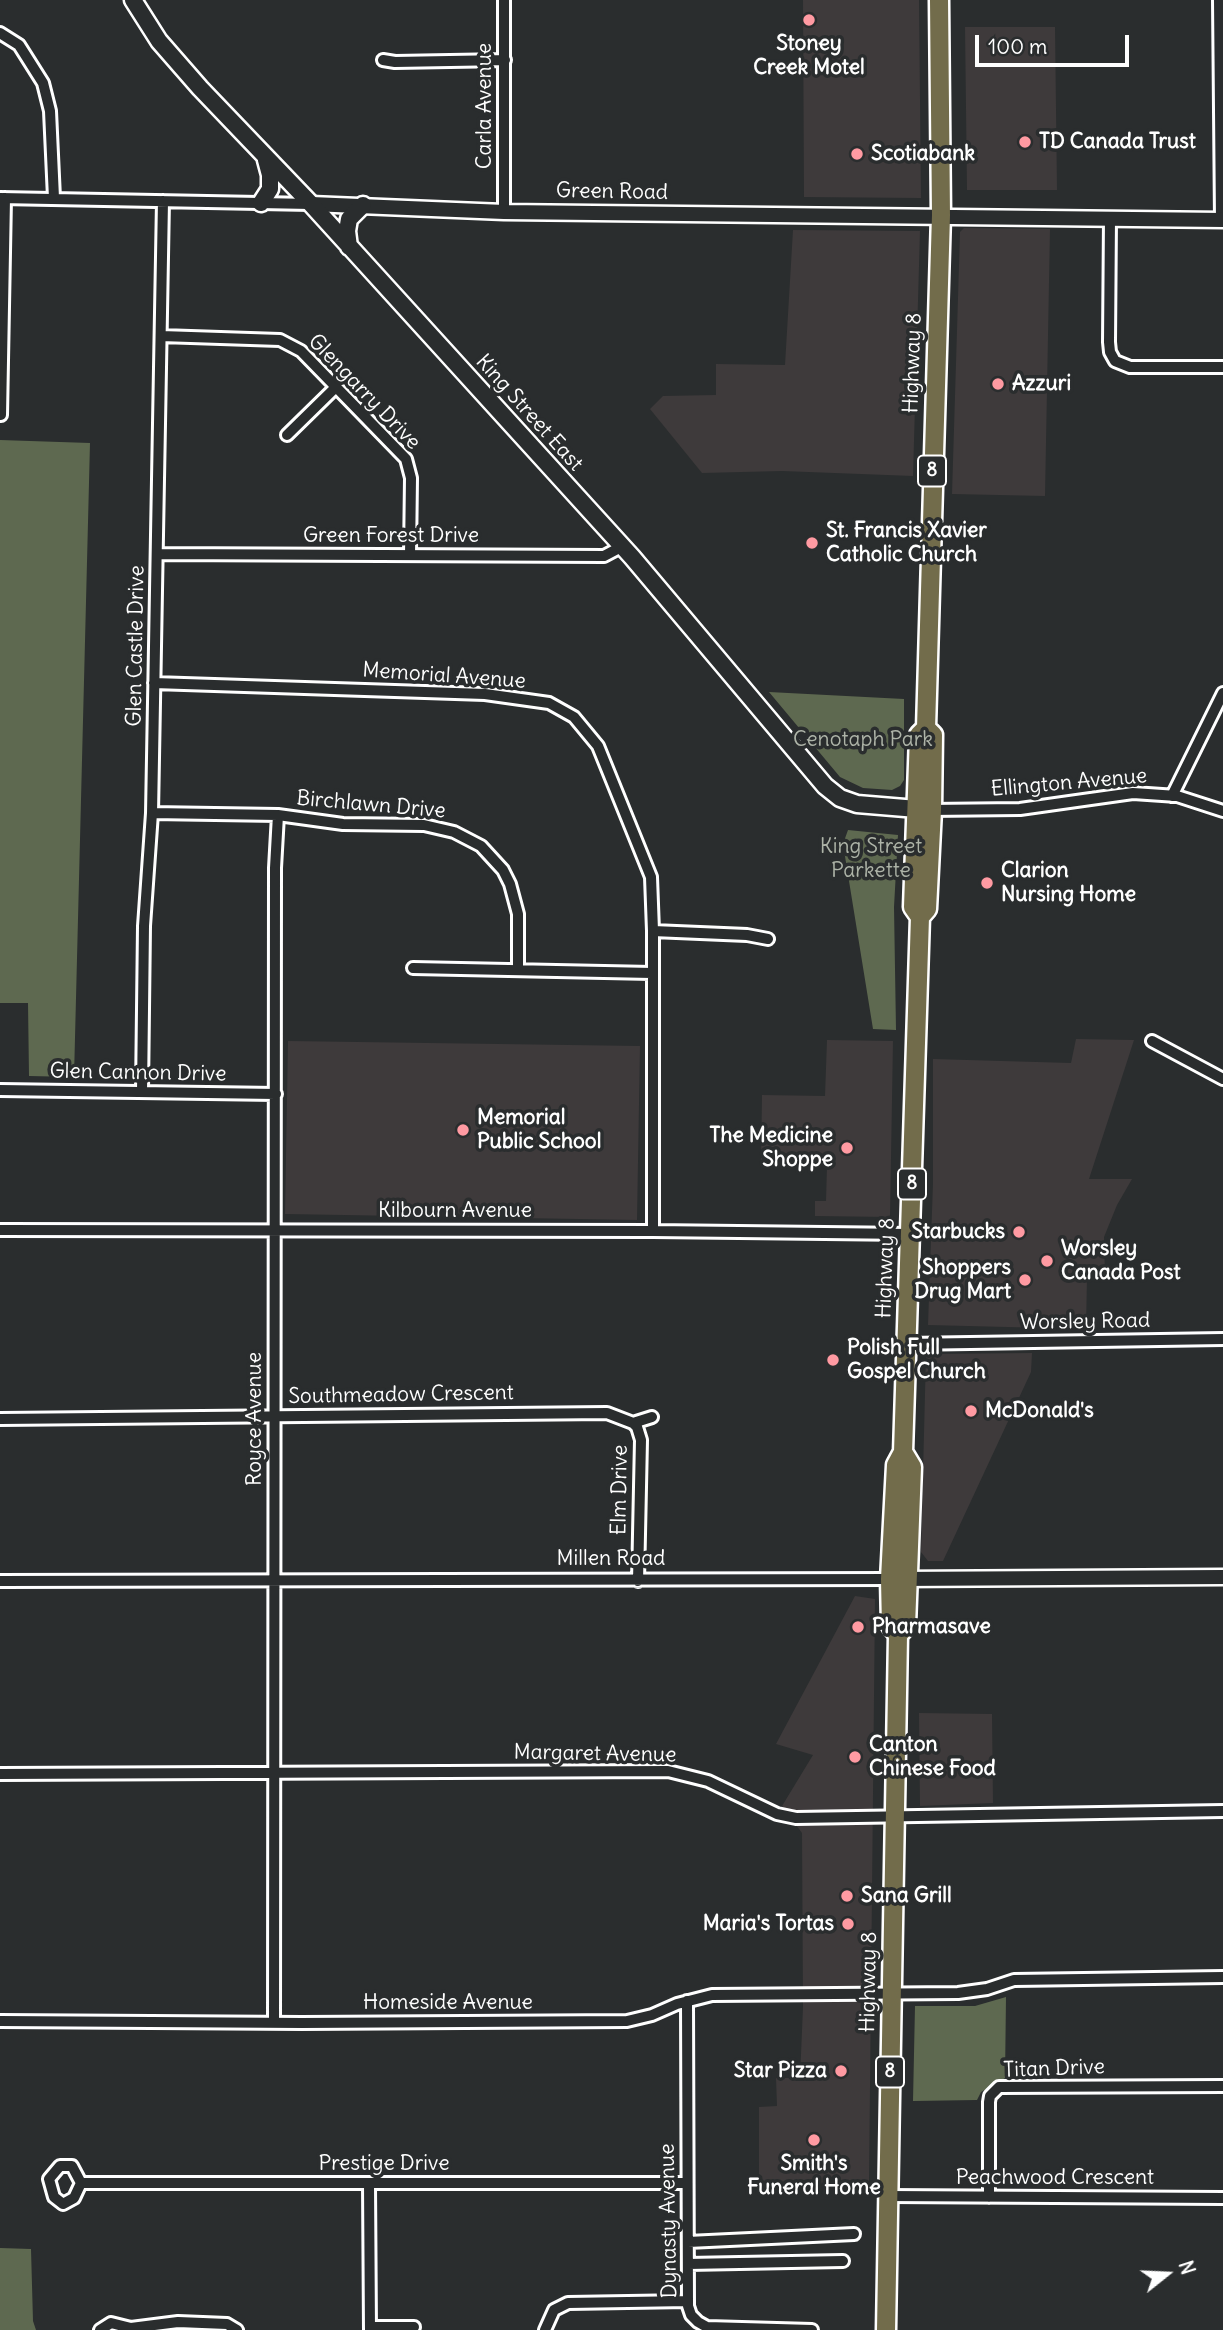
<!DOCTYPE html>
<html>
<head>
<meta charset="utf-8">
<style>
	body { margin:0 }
	#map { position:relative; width:1223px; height:2330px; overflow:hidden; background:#2a2d2e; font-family:Delius,sans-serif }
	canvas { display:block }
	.north { position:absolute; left:1132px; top:2239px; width:70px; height:70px; -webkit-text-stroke:5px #2a2d2e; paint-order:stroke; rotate:72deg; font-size:19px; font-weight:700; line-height:28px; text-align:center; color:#fff }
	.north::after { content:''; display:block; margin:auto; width:24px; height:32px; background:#fff; clip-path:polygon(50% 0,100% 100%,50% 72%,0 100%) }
	.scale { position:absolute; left:975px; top:35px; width:154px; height:32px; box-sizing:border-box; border:4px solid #fff; border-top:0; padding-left:9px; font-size:21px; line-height:24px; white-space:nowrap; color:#fff; -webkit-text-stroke:5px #2a2d2e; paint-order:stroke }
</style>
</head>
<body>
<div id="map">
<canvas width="1223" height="2330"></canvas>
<div class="north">N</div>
<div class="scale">100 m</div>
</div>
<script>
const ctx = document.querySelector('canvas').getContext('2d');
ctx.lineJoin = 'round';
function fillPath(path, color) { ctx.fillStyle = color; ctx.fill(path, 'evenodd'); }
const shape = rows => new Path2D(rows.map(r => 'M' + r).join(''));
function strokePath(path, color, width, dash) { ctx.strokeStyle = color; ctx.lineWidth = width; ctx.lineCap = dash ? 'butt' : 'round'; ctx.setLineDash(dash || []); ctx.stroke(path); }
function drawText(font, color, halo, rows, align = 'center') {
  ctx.font = font + ' Delius,sans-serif'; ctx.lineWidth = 7; ctx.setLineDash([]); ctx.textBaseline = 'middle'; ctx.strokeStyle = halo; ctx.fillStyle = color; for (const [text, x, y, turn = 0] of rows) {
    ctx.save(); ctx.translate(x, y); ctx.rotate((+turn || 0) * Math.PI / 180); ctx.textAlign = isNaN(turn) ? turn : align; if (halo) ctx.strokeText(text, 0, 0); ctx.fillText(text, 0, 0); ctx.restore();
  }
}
const built = shape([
	[803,0,919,0,921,198,804,197],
	[965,27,1055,27,1057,190,967,190],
	[964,228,1050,229,1045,496,952,494,960,232],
	[793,230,920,231,913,476,782,471,702,473,650,409,663,396,716,395,716,364,785,365],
	[1076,1039,1134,1040,1089,1179,1132,1179,1117,1205,1104,1237,1105,1277,1087,1277,1086,1329,928,1325,933,1183,933,1059,1071,1063],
	[827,1040,893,1041,890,1217,815,1216,815,1201,826,1201,827,1166,761,1164,762,1095,825,1096],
	[288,1041,640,1046,637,1220,285,1214],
	[1032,1353,1031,1372,943,1561,928,1561,921,1552,926,1354],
	[855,1596,875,1599,869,2185,759,2182,759,2107,777,2106,776,2078,800,2078,803,2007,802,1833,782,1806,813,1755,776,1744],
	[919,1713,992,1714,993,1803,920,1806]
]);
const green = shape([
	[0,440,90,443,74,1077,29,1076,28,1003,0,1003],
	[769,692,904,699,904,780,900,786,892,790,863,788,840,777],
	[848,830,898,835,894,907,896,1030,873,1029,843,844],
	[1006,1997,1005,2078,981,2092,977,2100,913,2101,915,2006,975,2006],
	[0,2248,31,2249,33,2321,36,2330,0,2330]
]);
const minor = shape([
	[1219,0,1221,220],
	[0,33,19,45,43,83,50,111,54,198],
	[383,60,395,62,505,60],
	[0,198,311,204],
	[504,212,504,0],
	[1110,218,1109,342,1110,352,1115,361,1130,367,1223,367],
	[161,336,280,340,301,351,406,459,411,478,410,555],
	[1,415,5,198],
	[287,435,336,387],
	[158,554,604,556,621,547],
	[154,683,485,694,549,703,574,717,598,746,651,877,653,931,653,1231],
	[1172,796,1223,693],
	[929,810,1020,809,1133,793,1177,796,1223,811],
	[152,813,278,815,343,824,424,825,454,832,481,846,503,870,510,884,518,914,518,970],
	[653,931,747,935,768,939],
	[413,968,652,973],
	[1152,1041,1223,1079],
	[0,1090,276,1094],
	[142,1092,144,926,152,813,163,201],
	[0,1230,653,1231,910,1234],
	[907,1344,1223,1339],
	[0,1419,607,1413,633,1423,637,1427,641,1440,638,1581],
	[633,1423,652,1417],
	[0,1581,890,1579],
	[0,1774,668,1771,708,1781,777,1814,796,1818,1223,1811],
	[687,2001,688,2306,691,2315,698,2322,707,2327,812,2330],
	[0,2021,302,2023,627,2021,652,2015,677,2004,712,1995,958,1993,987,1989,1014,1980,1223,1977],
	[274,2022,275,868,278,815],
	[81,2183,74,2198,63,2204,54,2197,49,2179,60,2166,72,2166,81,2183,687,2183],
	[369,2184,370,2330],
	[887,2196,1223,2198],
	[989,2197,989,2102,990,2096,999,2087,1223,2086],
	[688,2242,854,2234],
	[688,2264,843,2261],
	[370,2327,414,2327],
	[100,2330,111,2323,131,2328,178,2322,227,2324,237,2330],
	[545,2330,554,2310,568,2303,688,2301]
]);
const tertiary = shape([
	[311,204,504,212,1223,220],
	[899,1579,1223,1577]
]);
const secondary = shape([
	[133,0,159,41,200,88,311,204,632,557,825,786,840,798,857,804,917,809],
	[261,203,270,189,270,175,266,160],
	[349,247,347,231,349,219,363,205]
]);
const primary = shape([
	[920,917,913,907,919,735,926,728,941,215,939,0],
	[898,1635,891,1626,890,1579,896,1465,903,1452,920,917,927,909,932,810,933,735,926,728],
	[886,2330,898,1635,906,1626,912,1467,903,1452]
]);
const markers = [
	[809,20,7,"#ff9aa2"],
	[1025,142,7,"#ff9aa2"],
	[857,154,7,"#ff9aa2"],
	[998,384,7,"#ff9aa2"],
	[812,543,7,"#ff9aa2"],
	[987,883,7,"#ff9aa2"],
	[463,1130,7,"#ff9aa2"],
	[847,1148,7,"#ff9aa2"],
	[1019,1232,7,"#ff9aa2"],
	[1047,1261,7,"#ff9aa2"],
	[1025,1280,7,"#ff9aa2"],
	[833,1360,7,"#ff9aa2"],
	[971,1411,7,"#ff9aa2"],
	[858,1627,7,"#ff9aa2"],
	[855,1757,7,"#ff9aa2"],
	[847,1896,7,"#ff9aa2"],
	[848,1924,7,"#ff9aa2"],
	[841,2071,7,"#ff9aa2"],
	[814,2140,7,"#ff9aa2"]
];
const shields = [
	[932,471,28],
	[912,1184,28],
	[890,2072,28]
];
const shieldNames = [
	["8",932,471],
	["8",912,1184],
	["8",890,2072]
];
const poiNames = [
	["Stoney",809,44,"center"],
	["Creek Motel",809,68,"center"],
	["TD Canada Trust",1039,142],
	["Scotiabank",871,154],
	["Azzuri",1012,384],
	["St. Francis Xavier",826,531],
	["Catholic Church",826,555],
	["Clarion",1001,871],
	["Nursing Home",1001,895],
	["Memorial",477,1118],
	["Public School",477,1142],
	["The Medicine",833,1136,"right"],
	["Shoppe",833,1160,"right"],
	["Starbucks",1005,1232,"right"],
	["Worsley",1061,1249],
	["Canada Post",1061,1273],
	["Shoppers",1011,1268,"right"],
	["Drug Mart",1011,1292,"right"],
	["Polish Full",847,1348],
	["Gospel Church",847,1372],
	["McDonald's",985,1411],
	["Pharmasave",872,1627],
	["Canton",869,1745],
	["Chinese Food",869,1769],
	["Sana Grill",861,1896],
	["Maria's Tortas",834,1924,"right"],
	["Star Pizza",827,2071,"right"],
	["Smith's",814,2164,"center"],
	["Funeral Home",814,2188,"center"]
];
const streetNames = [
	["Carla Avenue",485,106,-90],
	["Green Road",612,192,1],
	["Highway 8",913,363,-88],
	["Glengarry Drive",364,392,46],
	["King Street East",529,413,48],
	["Green Forest Drive",391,536],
	["Glen Castle Drive",136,646,-89],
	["Memorial Avenue",444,676,4],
	["Ellington Avenue",1069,783,-5],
	["Birchlawn Drive",371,805,5],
	["Glen Cannon Drive",138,1073,1],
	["Kilbourn Avenue",455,1211],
	["Highway 8",886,1268,-88],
	["Worsley Road",1085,1322,-1],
	["Southmeadow Crescent",401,1395,-1],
	["Royce Avenue",255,1419,-90],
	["Elm Drive",620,1490,-89],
	["Millen Road",611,1559],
	["Margaret Avenue",595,1754,1],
	["Highway 8",869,1982,-89],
	["Homeside Avenue",448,2003],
	["Titan Drive",1054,2069,-2],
	["Prestige Drive",384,2164],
	["Peachwood Crescent",1055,2178],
	["Dynasty Avenue",669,2221,-91]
];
const parkNames = [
	["Cenotaph Park",863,740],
	["King Street",871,847],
	["Parkette",871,871]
];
fillPath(built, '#3e3a3b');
fillPath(green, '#5e6950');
strokePath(minor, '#fff', 16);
strokePath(tertiary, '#fff', 19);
strokePath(secondary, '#fff', 21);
strokePath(primary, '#fff', 23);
strokePath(minor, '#2a2d2e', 10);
strokePath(tertiary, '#2a2d2e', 14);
strokePath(secondary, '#2a2d2e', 16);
strokePath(primary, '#726c4b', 18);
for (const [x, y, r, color] of markers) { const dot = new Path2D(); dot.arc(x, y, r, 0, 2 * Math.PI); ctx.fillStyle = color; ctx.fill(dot); strokePath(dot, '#2a2d2e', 2.5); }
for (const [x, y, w] of shields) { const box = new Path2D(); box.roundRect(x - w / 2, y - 15.5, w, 31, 5); ctx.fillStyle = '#2a2d2e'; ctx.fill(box); strokePath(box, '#fff', 2); }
drawText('bold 19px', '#fff', null, shieldNames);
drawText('bold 21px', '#fff', '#2a2d2e', poiNames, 'left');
drawText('21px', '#fff', '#2a2d2e', streetNames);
drawText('21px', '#aeb4a8', '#2a2d2e', parkNames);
</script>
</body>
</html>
